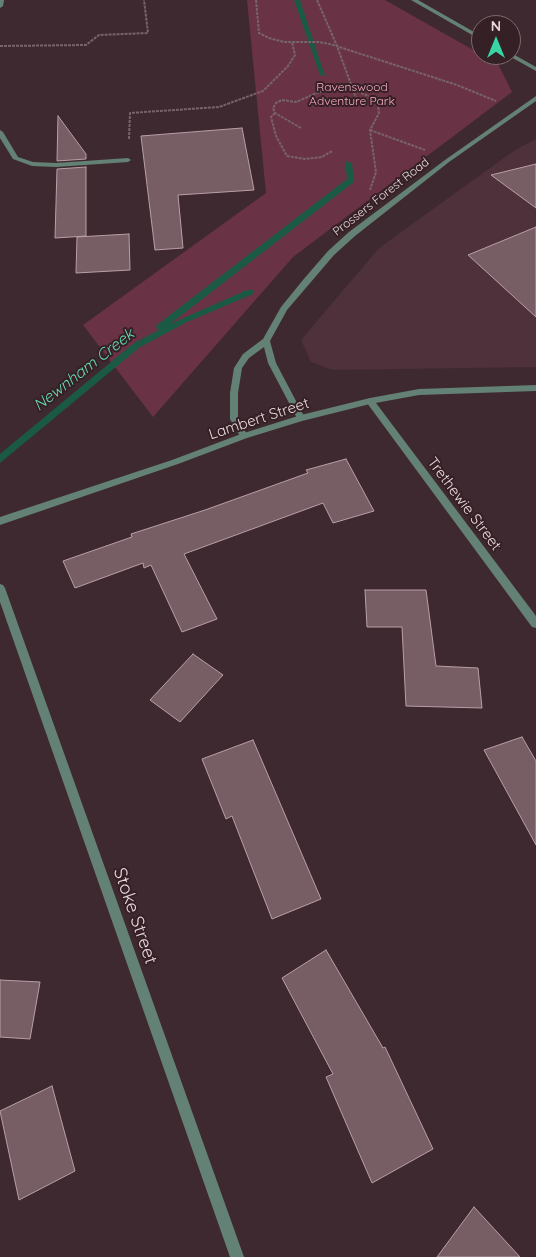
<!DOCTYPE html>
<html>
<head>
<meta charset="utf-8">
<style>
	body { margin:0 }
	#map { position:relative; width:536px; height:1257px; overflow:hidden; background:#3f2930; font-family:Quicksand,sans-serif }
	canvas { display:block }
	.north { position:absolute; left:471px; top:15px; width:50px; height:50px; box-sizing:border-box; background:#352026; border:1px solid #7d6a6f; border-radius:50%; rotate:0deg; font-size:14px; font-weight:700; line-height:20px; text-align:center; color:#e8d9dd }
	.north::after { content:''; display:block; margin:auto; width:18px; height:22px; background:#39d4a5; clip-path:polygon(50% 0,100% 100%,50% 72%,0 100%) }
</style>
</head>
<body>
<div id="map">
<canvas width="536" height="1257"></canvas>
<div class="north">N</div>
</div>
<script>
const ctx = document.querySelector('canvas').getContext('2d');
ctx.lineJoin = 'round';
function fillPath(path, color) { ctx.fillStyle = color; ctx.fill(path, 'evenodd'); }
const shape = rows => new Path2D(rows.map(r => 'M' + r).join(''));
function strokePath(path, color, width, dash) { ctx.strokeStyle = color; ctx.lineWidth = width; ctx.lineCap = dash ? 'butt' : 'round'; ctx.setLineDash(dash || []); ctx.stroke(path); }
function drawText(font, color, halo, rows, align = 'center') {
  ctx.font = font + ' Quicksand,sans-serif'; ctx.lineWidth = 4; ctx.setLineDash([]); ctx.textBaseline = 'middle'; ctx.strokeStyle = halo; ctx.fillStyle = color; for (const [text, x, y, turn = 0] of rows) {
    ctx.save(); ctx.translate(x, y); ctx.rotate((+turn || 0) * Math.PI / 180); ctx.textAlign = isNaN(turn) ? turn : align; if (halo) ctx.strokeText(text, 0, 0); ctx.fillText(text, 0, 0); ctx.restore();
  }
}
const built = shape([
	[536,139,536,367,333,370,311,362,301,340,379,248,515,150]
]);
const green = shape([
	[247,0,385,0,498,64,512,92,293,257,153,417,83,325,266,193]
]);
const stream = shape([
	[294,0,300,0,325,76,320,75,294,0],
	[345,161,352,163,354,182,170,324,247,290,253,290,253,294,187,322,140,347,0,463,0,454,134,343,159,330,156,327,157,325,347,179,345,161]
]);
const building = shape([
	[58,116,86,154,86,159,57,161,58,116],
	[242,128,254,190,178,195,183,248,155,250,141,136,242,128],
	[536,164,536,208,491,175,536,164],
	[86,167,86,236,55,238,57,169,86,167],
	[536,227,536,317,468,255,536,227],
	[129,234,130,270,76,273,77,237,129,234],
	[346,459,374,511,333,523,323,503,184,554,217,619,182,632,151,565,144,568,143,563,75,588,63,561,132,537,131,534,205,510,308,473,306,470,346,459],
	[365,590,426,590,436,666,478,668,482,708,406,706,402,627,367,627,365,590],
	[193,654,223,675,180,722,150,700,193,654],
	[522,737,536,761,536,845,484,750,522,737],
	[253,740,321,899,272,919,232,816,226,819,202,759,253,740],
	[326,950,383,1048,385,1047,433,1149,372,1183,326,1077,333,1074,282,978,326,950],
	[0,980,40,982,30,1039,0,1037,0,980],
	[52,1086,75,1171,19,1200,0,1111,52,1086],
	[474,1207,520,1257,437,1257,474,1207]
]);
const path = shape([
	[256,0,259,33,269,38,284,42,319,42,330,44,457,85,496,101],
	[317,0,337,46,356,98],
	[0,46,86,45,99,35,148,33,144,0],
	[275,113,271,117,276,136,287,156,305,159,322,157,332,151],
	[301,128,275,113,273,108,276,103,282,100,296,102,333,86,343,85,373,98,378,105,379,113,370,130,376,172,370,190],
	[370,130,425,150],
	[129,139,130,113,219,107,263,91,288,66,295,55,292,42]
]);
const service = shape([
	[0,0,4,0,3,6,0,8,0,0],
	[0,130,3,132,18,157,33,162,56,163,128,158,131,160,128,162,56,167,32,166,13,159,0,138,0,130]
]);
const minor = shape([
	[411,0,418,0,481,36,481,40,411,0],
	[511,53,536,67,536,71,509,56,508,55,511,55,511,53],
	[536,96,536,101,449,162,355,236,334,255,287,310,270,341,276,363,305,418,304,420,298,420,268,363,264,347,249,358,242,368,238,393,238,419,248,436,247,438,241,438,230,419,230,393,234,368,243,354,263,339,281,307,303,280,328,251,349,232,445,160,536,96],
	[370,398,373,399,536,616,536,628,532,627,367,403,366,401,370,398],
	[0,584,3,585,5,588,244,1257,230,1257,0,602,0,584]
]);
const tertiary = shape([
	[536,385,536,391,419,395,370,404,302,421,247,438,178,464,0,525,0,517,172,460,241,434,301,415,370,398,419,389,536,385]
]);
const farParknames = [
	["Ravenswood",352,87],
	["Adventure Park",352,101]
];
const farStreetnames = [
	["Prossers Forest Road",381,197,-38]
];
const streetNames = [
	["Lambert Street",259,419,-18],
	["Trethewie Street",464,504,53]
];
const waterNames = [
	["Newnham Creek",84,370,-38]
];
const nearStreetnames = [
	["Stoke Street",135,916,71]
];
fillPath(built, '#4e313a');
fillPath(green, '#6a3245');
fillPath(stream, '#1a5a45');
fillPath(building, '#775e65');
strokePath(building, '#ba9fa6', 1);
strokePath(path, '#77646a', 2, [3, 1]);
fillPath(service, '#638275');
fillPath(minor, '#638275');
fillPath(tertiary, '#638275');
drawText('12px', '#faaac3', '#352026', farParknames);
drawText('12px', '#e8d9dd', '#352026', farStreetnames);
drawText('15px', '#e8d9dd', '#352026', streetNames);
drawText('italic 16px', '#66dab2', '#352026', waterNames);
drawText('18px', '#e8d9dd', '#352026', nearStreetnames);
</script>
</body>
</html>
